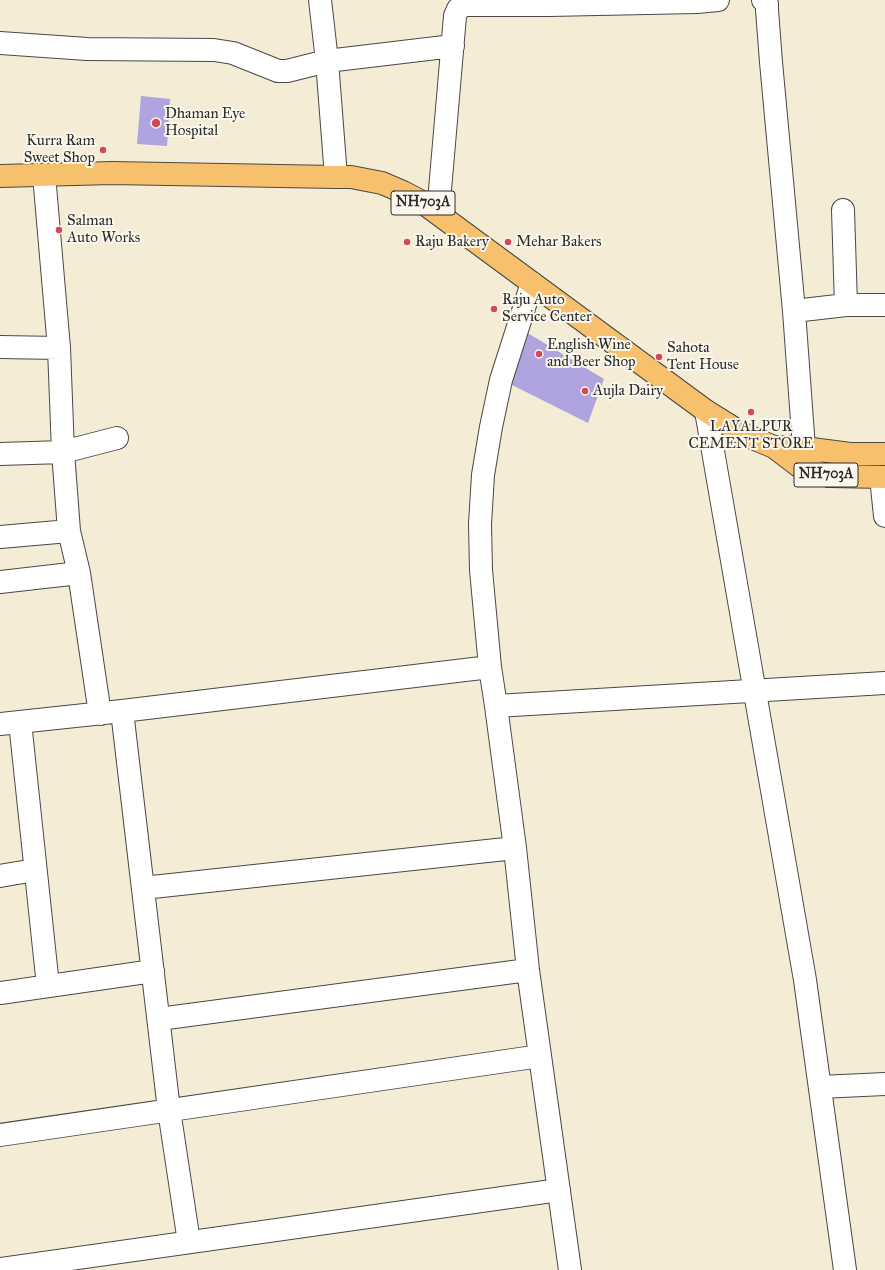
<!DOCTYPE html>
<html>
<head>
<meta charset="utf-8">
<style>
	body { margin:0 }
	canvas { display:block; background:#f5ecd6 }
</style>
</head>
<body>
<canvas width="885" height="1270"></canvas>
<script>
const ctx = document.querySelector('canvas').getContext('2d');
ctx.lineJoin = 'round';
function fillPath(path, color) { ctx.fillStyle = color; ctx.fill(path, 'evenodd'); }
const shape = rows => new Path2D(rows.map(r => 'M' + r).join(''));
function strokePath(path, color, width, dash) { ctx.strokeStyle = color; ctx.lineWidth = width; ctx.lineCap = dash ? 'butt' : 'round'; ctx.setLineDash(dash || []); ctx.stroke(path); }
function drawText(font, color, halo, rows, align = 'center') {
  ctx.font = font + ' "IM FELL Great Primer",serif'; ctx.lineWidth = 4; ctx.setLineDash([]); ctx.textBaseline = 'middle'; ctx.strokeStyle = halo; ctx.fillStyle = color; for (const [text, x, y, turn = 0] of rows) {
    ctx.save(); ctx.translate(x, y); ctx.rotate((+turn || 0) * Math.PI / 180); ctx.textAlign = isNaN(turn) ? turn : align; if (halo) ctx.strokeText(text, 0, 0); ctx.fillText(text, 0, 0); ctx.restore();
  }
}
const building = shape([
	[141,96,170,99,167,146,137,144],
	[521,329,604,379,588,423,508,383]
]);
const street = shape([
	[320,0,327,61,336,177],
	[763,0,767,4,767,10,771,62,794,311,804,448],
	[0,43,87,49,214,50,233,53,278,71,287,71,327,61,453,46],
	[44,175,59,348,63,452,69,531,79,573,100,714],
	[843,210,846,305],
	[438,213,455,16,458,9,464,5,549,5,697,2,718,0],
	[532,283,501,380,491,427,483,475,480,524,481,570,490,667,496,706,515,848,528,970,570,1270],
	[794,311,846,305,885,305],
	[0,347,59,348],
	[706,411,805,980,845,1270],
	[0,454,63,452,117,438],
	[881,477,885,516],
	[0,537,69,531],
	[0,582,79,573],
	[496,706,885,683],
	[122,711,169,1110,189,1242],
	[20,722,48,986],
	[0,724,122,711,490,667],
	[0,876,35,870],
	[143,888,515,848],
	[0,993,153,971],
	[159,1019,528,970],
	[820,1087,885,1084],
	[0,1135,540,1056],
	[0,1269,559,1190]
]);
const highway = shape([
	[0,176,112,173,336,177,351,177,382,183,403,192,422,202,706,411,743,434,774,447,799,466,829,476,885,477],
	[774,447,804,448,850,454,885,454]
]);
const markers = [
	[156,123,5,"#d1495b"],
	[103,150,4,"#d1495b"],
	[59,230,4,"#d1495b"],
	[407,242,4,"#d1495b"],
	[508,242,4,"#d1495b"],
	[494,309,4,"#d1495b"],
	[539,354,4,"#d1495b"],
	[659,357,4,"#d1495b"],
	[585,391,4,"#d1495b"],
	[751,412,4,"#d1495b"]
];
const shields = [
	[423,203,64],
	[826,475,64]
];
const shieldNames = [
	["NH703A",423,203],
	["NH703A",826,475]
];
const poiNames = [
	["Dhaman Eye",165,114],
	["Hospital",165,131],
	["Kurra Ram",95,141,"right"],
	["Sweet Shop",95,158,"right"],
	["Salman",67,221],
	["Auto Works",67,238],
	["Raju Bakery",415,242],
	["Mehar Bakers",516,242],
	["Raju Auto",502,300],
	["Service Center",502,317],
	["English Wine",547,345],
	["and Beer Shop",547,362],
	["Sahota",667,348],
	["Tent House",667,365],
	["Aujla Dairy",593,391],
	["LAYALPUR",751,427,"center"],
	["CEMENT STORE",751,444,"center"]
];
fillPath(building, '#afa4e0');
strokePath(street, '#494845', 24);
strokePath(highway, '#494845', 24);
strokePath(street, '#fff', 22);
strokePath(highway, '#f7c06c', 22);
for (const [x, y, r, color] of markers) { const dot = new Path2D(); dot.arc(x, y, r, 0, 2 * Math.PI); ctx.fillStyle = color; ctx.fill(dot); strokePath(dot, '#fbf7ec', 1.5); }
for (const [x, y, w] of shields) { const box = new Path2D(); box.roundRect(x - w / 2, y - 12, w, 24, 3); ctx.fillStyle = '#fbf7ec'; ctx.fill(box); strokePath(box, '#2b2b2b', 1); }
drawText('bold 14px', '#2b2b2b', null, shieldNames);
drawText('15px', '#2b2b2b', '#fbf7ec', poiNames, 'left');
</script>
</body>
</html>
